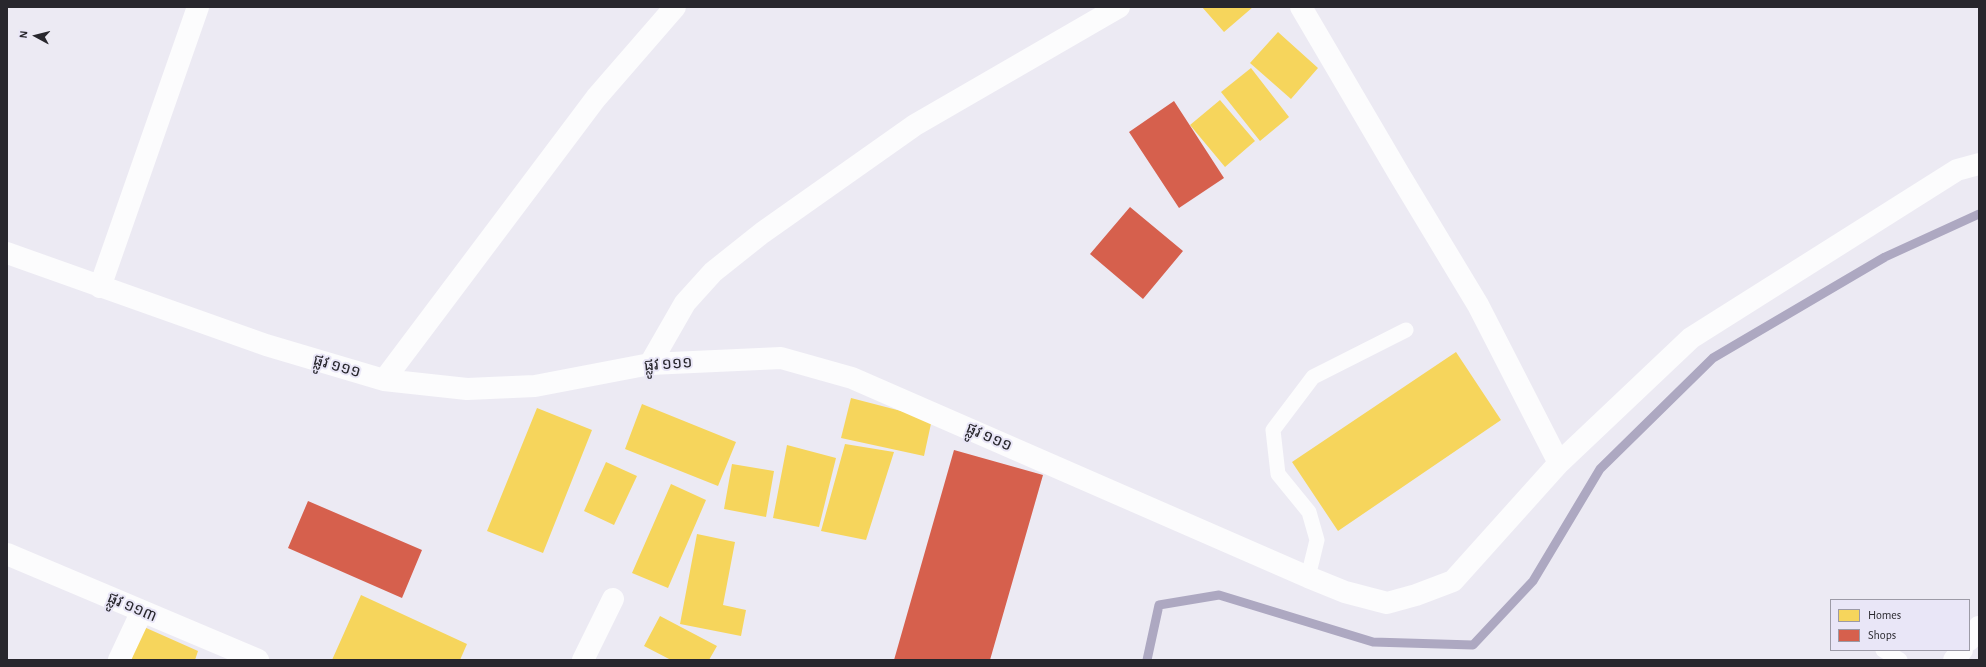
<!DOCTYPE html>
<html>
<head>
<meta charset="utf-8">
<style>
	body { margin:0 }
	#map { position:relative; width:1986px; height:667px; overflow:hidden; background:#eceaf3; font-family:"Alegreya Sans",sans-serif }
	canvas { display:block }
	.frame { position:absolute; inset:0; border:8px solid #28272d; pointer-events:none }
	.legend { position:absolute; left:1830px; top:599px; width:140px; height:52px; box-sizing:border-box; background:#e9e6f7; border:1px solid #9c9aa6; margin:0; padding:5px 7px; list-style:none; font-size:12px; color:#28272d }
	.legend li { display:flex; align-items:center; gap:8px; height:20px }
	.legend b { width:20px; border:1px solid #9c9aa6 }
	.north { position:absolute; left:16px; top:16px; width:40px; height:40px; -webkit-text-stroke:3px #e9e6f7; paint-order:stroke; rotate:277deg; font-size:11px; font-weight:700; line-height:16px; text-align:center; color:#28272d }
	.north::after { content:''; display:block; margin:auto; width:14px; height:18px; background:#28272d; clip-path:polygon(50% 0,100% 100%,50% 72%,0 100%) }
</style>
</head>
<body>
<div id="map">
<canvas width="1986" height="667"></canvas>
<div class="frame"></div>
<ul class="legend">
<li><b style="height:11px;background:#f6d55c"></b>Homes</li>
<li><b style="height:11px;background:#d6604d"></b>Shops</li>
</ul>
<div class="north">N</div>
</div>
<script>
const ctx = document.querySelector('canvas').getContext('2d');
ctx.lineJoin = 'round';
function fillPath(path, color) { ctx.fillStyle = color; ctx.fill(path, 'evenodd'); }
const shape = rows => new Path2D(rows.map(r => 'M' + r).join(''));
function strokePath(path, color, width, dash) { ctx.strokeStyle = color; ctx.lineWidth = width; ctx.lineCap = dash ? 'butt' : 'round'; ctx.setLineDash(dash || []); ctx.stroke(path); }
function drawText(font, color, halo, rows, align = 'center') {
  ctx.font = font + ' "Alegreya Sans","Noto Sans Khmer",sans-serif'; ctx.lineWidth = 4; ctx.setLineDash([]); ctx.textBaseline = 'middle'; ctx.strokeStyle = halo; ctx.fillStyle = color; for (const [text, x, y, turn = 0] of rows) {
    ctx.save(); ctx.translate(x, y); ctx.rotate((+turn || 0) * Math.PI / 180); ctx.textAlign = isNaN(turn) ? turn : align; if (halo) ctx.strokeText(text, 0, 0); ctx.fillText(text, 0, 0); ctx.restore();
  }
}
const homes = shape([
	[1202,7,1253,7,1224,32],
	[1278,32,1318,68,1291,99,1250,63],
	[1251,68,1289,117,1260,141,1221,92],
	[1220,100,1255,141,1225,167,1190,125],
	[1456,352,1501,420,1338,531,1292,462],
	[851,398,932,419,924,456,841,438],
	[642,404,736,442,718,486,625,449],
	[537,408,592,430,543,553,487,531],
	[845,444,894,452,866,540,821,531],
	[787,445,836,458,819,527,773,518],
	[606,462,637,476,614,525,584,511],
	[732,464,774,471,766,517,724,509],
	[671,484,706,500,668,588,632,573],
	[697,534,735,542,723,605,746,610,741,636,680,624],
	[361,595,467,644,460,660,332,660],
	[660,616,717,646,709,660,671,660,644,646],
	[144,627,198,651,195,660,131,660]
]);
const shops = shape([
	[1174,101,1224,178,1179,208,1129,132],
	[1130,207,1183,251,1143,299,1090,254],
	[954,450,1043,475,990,660,894,660],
	[308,501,422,550,402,598,288,548]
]);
const stream = shape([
	[1147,660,1159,605,1219,595,1373,642,1473,645,1533,581,1600,469,1713,358,1885,257,1979,214]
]);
const lane = shape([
	[1308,577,1317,540,1309,512,1278,474,1273,430,1313,377,1406,330],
	[1883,650,1900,660]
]);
const street = shape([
	[1301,7,1399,174,1478,305,1559,463],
	[7,253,266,345,384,380,467,389,535,386,650,364,781,358,852,378,1308,577,1345,592,1387,603,1416,595,1453,581,1559,463,1691,338,1957,170,1979,164],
	[100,287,198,7],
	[650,364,685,303,713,272,762,233,915,125,1119,7],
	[384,380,596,98,675,7],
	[7,554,258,660],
	[1969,640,1979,627],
	[119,660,142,611],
	[583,660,613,599],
	[1954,660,1962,650]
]);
const streetNames = [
	["ផ្លូវ ១១១",668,364,-4],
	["ផ្លូវ ១១១",337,366,16],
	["ផ្លូវ ១១១",989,437,24],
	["ផ្លូវ ១១៣",132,607,23]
];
fillPath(homes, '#f6d55c');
fillPath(shops, '#d6604d');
strokePath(stream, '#ada8c1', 9);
strokePath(lane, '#fcfcfd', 15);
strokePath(street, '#fcfcfd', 22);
drawText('16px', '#28272d', '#e9e6f7', streetNames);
</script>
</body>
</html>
